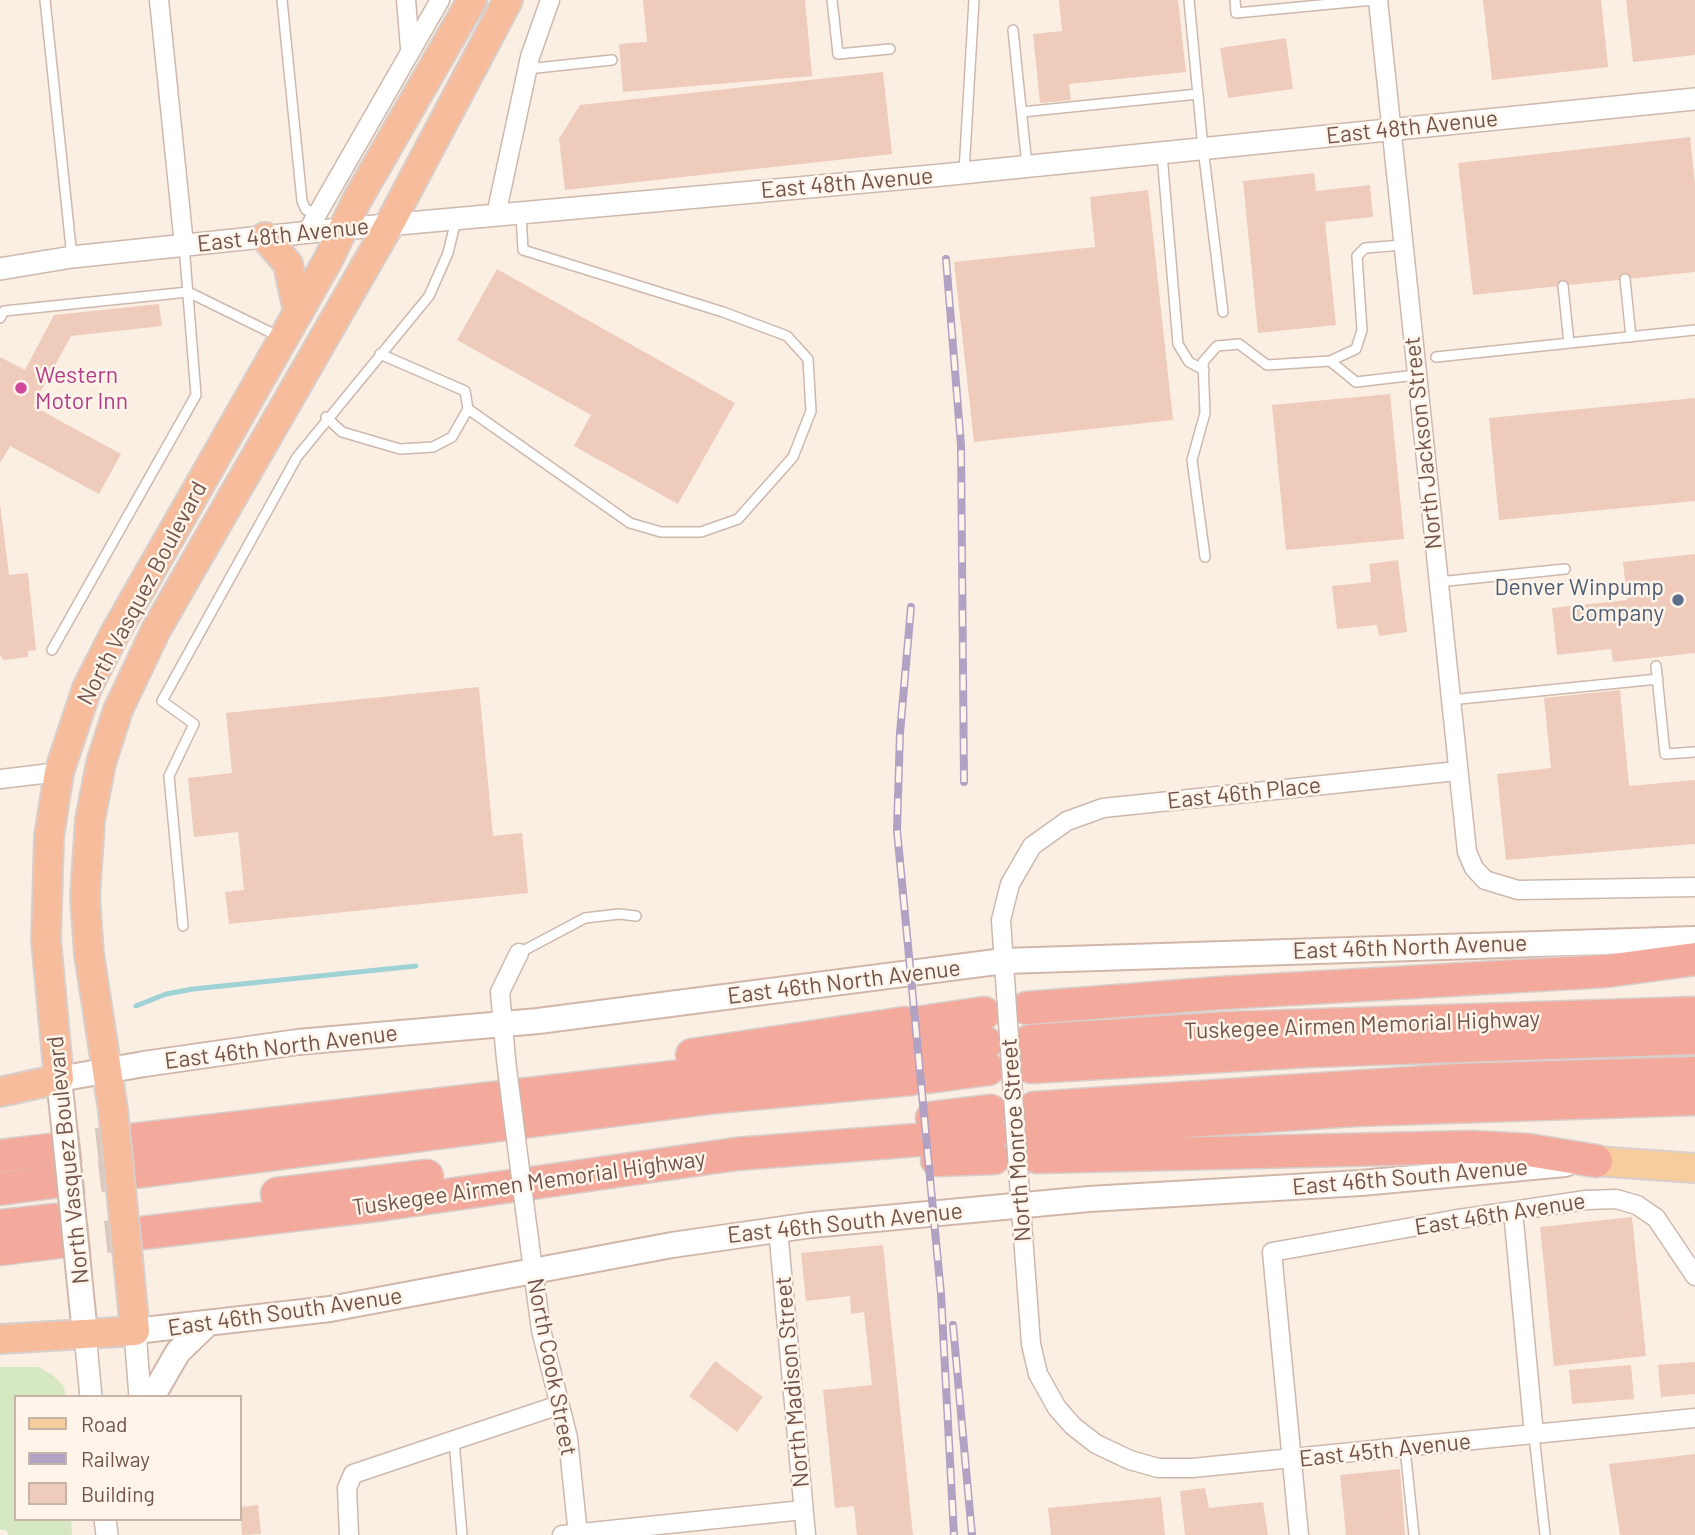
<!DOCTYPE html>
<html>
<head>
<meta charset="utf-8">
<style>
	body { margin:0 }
	#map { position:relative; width:1695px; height:1535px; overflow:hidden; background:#fbefe3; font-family:Barlow,sans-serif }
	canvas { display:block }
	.legend { position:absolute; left:14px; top:1395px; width:228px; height:126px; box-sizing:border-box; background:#fef4e9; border:2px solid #c6b4a9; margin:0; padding:9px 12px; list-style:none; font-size:21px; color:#72544a }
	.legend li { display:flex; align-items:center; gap:14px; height:35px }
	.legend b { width:35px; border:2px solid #c6b4a9 }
</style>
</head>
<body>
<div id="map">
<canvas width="1695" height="1535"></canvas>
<ul class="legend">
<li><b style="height:9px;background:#f8cd9d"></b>Road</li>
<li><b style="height:9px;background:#b1a2c4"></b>Railway</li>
<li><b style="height:19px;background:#efcbbc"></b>Building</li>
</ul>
</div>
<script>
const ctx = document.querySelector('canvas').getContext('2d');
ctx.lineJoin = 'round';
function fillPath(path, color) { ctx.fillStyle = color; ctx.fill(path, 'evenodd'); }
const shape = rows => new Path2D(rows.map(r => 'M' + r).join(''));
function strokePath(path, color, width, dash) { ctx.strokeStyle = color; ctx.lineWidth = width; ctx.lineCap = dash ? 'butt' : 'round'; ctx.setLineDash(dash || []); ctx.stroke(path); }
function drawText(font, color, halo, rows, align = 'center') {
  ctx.font = font + ' Barlow,sans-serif'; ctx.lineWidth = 5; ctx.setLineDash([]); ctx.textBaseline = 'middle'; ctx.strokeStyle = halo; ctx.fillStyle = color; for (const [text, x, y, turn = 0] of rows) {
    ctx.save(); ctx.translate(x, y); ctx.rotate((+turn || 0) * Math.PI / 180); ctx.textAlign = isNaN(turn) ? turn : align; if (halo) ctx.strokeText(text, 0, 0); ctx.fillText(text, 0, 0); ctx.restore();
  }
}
const green = shape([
	[0,1367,38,1367,53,1375,63,1386,67,1397,16,1397,16,1519,71,1519,72,1535,8,1535,7,1531,0,1529]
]);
const stream = shape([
	[136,1006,166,994,193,989,416,966]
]);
const building = shape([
	[643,0,805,0,812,76,623,92,619,44,647,42],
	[1059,0,1178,0,1186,72,1069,84,1071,100,1040,103,1033,34,1062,31],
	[1483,0,1601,0,1608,67,1492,80],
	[1626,0,1695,0,1695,55,1633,62],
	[1286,38,1293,89,1228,98,1220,48],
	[883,72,892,154,565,190,559,139,580,105],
	[1690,137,1695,184,1695,272,1473,295,1458,163],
	[1314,173,1316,191,1370,185,1373,217,1325,222,1336,325,1258,333,1243,181],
	[1148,190,1173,420,974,442,954,262,1095,247,1090,197],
	[497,269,735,403,678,504,574,446,591,415,457,340],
	[159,304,162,326,71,336,33,406,121,454,99,494,10,446,0,463,0,357,25,370,54,315],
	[1390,394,1404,539,1286,550,1272,405],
	[1695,398,1695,501,1499,520,1489,418],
	[0,504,9,575,28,573,36,650,28,651,28,657,3,660,0,654],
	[1695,554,1695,653,1613,662,1611,649,1557,655,1552,608,1627,600,1623,562],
	[1398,560,1407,632,1379,636,1377,625,1337,629,1332,586,1371,582,1369,564],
	[479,687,493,836,522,833,528,893,229,924,225,892,244,890,238,832,194,837,188,778,232,773,226,713],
	[1620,690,1629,786,1695,780,1695,844,1506,860,1497,774,1551,768,1544,698],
	[1632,1217,1646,1356,1554,1366,1540,1227],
	[883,1245,913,1535,857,1535,854,1506,835,1508,823,1390,872,1385,864,1312,851,1314,850,1296,806,1301,801,1253],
	[715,1361,763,1397,737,1432,689,1396],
	[1695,1362,1695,1394,1661,1397,1658,1365],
	[1631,1365,1634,1399,1572,1404,1569,1370],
	[1695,1454,1695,1535,1620,1535,1609,1464],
	[1400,1469,1405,1535,1346,1535,1340,1475],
	[1205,1488,1209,1508,1263,1502,1268,1535,1185,1535,1180,1491],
	[1161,1497,1165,1535,1051,1535,1048,1508],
	[258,1505,261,1534,242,1535,240,1507]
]);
const motorwayTunnel = shape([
	[49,1150,132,1140],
	[52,1182,136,1172],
	[58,1242,142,1233]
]);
const service = shape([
	[45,0,72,257],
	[282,0,302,201,306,210,318,212],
	[832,0,838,54,890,49],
	[1189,0,1203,148,1223,312],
	[1235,0,1236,13,1373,0],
	[1013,30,1027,166],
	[527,69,612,60],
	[1022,112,1198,94],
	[1162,154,1178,344,1189,362,1204,370],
	[964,172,974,0],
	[1625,279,1631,337],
	[1563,286,1569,343],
	[0,318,4,311,188,292,280,337],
	[1436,357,1695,330],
	[1330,361,1356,382,1416,375],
	[468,409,630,523,661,532,701,532,738,519,793,457,811,411,808,359,787,336,723,312,523,250,521,214],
	[326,417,342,432,400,449,433,447,452,437,468,409,465,391,380,354],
	[1205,557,1192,460,1205,413,1203,362,1217,346,1239,344,1267,365,1330,361,1356,349,1362,330,1357,256,1365,248,1403,245],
	[1438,582,1565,569],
	[52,650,196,395,184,245],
	[1656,666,1665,754,1695,752],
	[1450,700,1658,679],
	[183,926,169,776,194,724,162,701,297,457,429,296,448,253,456,220],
	[519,953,585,918,619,914,636,916],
	[1534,1435,1545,1535],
	[454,1440,462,1535],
	[1405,1448,1414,1535]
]);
const minor = shape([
	[159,0,184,245],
	[406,0,410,48],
	[1378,0,1467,852,1474,868,1485,880,1518,890,1695,887],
	[496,215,530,57,550,0],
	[307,232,440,0],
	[0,779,59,772],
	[1006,993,1001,920,1010,884,1032,846,1067,821,1103,808,1457,771],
	[506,1060,500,992,519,953],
	[1018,1168,1031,1344,1038,1374,1057,1408,1073,1426,1096,1444,1130,1460,1158,1468,1192,1468,1695,1418],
	[525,1209,541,1330,568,1438,578,1535],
	[1513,1211,1534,1435],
	[778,1229,806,1535],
	[349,1535,347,1488,353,1474,559,1405],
	[562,1535,803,1510],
	[1299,1535,1272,1252,1452,1220,1586,1200,1616,1199,1637,1205,1656,1218,1695,1276]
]);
const tertiary = shape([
	[0,269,72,257,320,231,942,175,1695,99],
	[135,1331,140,1397],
	[85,1334,91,1397],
	[105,1519,107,1535]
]);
const secondary = shape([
	[63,1116,59,1079,144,1064,298,1042,538,1021,1004,961,1695,939],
	[78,1265,85,1334],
	[135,1331,330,1309,672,1245,811,1225,1089,1199,1361,1183,1565,1164],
	[152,1397,178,1352,207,1324]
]);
const primary = shape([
	[1596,1161,1695,1168]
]);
const trunk = shape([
	[265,237,288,264,298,312],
	[0,1092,59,1079,46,940,49,837,59,772,87,688,114,635,328,260,357,200,472,0],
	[113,1110,89,954,85,897,90,820,101,763,118,710,156,630,389,225,508,0],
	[0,1339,135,1331,128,1259]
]);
const motorway = shape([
	[1027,1008,1220,993,1606,971,1695,959],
	[923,1022,984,1013],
	[1030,1041,1229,1028,1695,1013],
	[925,1049,986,1043],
	[692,1055,905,1023],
	[1031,1067,1309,1051,1695,1038],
	[928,1077,988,1069],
	[1034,1108,1458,1080,1695,1073],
	[932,1118,991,1111],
	[1036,1131,1355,1110,1695,1099],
	[934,1138,992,1134],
	[132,1140,908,1050],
	[0,1156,49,1150],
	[1037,1157,1472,1147,1528,1150,1596,1161],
	[937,1160,994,1158],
	[136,1172,716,1097,911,1079],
	[0,1189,52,1182],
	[277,1194,427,1176],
	[0,1226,55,1220],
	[142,1233,385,1204,736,1154,917,1140],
	[0,1249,58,1242]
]);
const rail = shape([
	[946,259,961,445,964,782],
	[911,607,900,733,897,830,941,1294,954,1535],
	[953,1325,972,1535]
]);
const minorBridge = shape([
	[1006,993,1018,1168],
	[506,1060,525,1209]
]);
const secondaryBridge = shape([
	[63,1116,78,1265]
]);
const trunkBridge = shape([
	[113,1110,128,1259]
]);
const markers = [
	[21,388,7,"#d1479c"],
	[1678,600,7,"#5c6f8a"]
];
const streetNames = [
	["East 48th Avenue",1412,127,-6],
	["East 48th Avenue",847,183,-5],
	["East 48th Avenue",283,235,-6],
	["North Jackson Street",1423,443,-96],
	["North Vasquez Boulevard",142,593,-62],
	["East 46th Place",1244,793,-6],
	["East 46th North Avenue",1410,947,-2],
	["East 46th North Avenue",844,982,-7],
	["Tuskegee Airmen Memorial Highway",1362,1025,-2],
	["East 46th North Avenue",281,1047,-7],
	["North Monroe Street",1016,1140,-94],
	["North Vasquez Boulevard",68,1160,-96],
	["East 46th South Avenue",1410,1177,-5],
	["Tuskegee Airmen Memorial Highway",529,1183,-8],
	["East 46th Avenue",1500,1214,-9],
	["East 46th South Avenue",845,1223,-6],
	["East 46th South Avenue",285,1312,-8],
	["North Cook Street",552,1367,79],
	["North Madison Street",792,1382,-95],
	["East 45th Avenue",1385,1450,-6]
];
const hotelNames = [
	["Western",35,375],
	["Motor Inn",35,401]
];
const serviceNames = [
	["Denver Winpump",1664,587],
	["Company",1664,613]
];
fillPath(green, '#d5e8c2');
strokePath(stream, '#9fd2d5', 5);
fillPath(building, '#efcbbc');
strokePath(motorwayTunnel, '#d9c8bd', 32, [32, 16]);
strokePath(service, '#ceb8ad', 12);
strokePath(minor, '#ceb8ad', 21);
strokePath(tertiary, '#ceb8ad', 24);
strokePath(secondary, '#d1b7aa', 28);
strokePath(primary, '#d8cfcc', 32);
strokePath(trunk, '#d8cfcc', 32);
strokePath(motorway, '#d8cfcc', 35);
strokePath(service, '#fff', 9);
strokePath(minor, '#fff', 18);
strokePath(tertiary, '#fff', 21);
strokePath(secondary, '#fff', 24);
strokePath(primary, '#f8cd9d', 28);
strokePath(trunk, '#f6bc9c', 28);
strokePath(motorway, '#f3aa9c', 32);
strokePath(rail, '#b1a2c4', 8);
strokePath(rail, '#fef4e9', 5, [16]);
strokePath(minorBridge, '#ceb8ad', 21, []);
strokePath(secondaryBridge, '#d1b7aa', 28, []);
strokePath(trunkBridge, '#d8cfcc', 32, []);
strokePath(minorBridge, '#fff', 18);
strokePath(secondaryBridge, '#fff', 24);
strokePath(trunkBridge, '#f6bc9c', 28);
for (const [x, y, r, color] of markers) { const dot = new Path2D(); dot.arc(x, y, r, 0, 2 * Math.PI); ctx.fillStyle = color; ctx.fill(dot); strokePath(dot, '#fef4e9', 2.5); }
drawText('23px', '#72544a', '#fef4e9', streetNames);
drawText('23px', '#b23c85', '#fef4e9', hotelNames, 'left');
drawText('23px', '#4e5e75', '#fef4e9', serviceNames, 'right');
</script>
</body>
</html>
